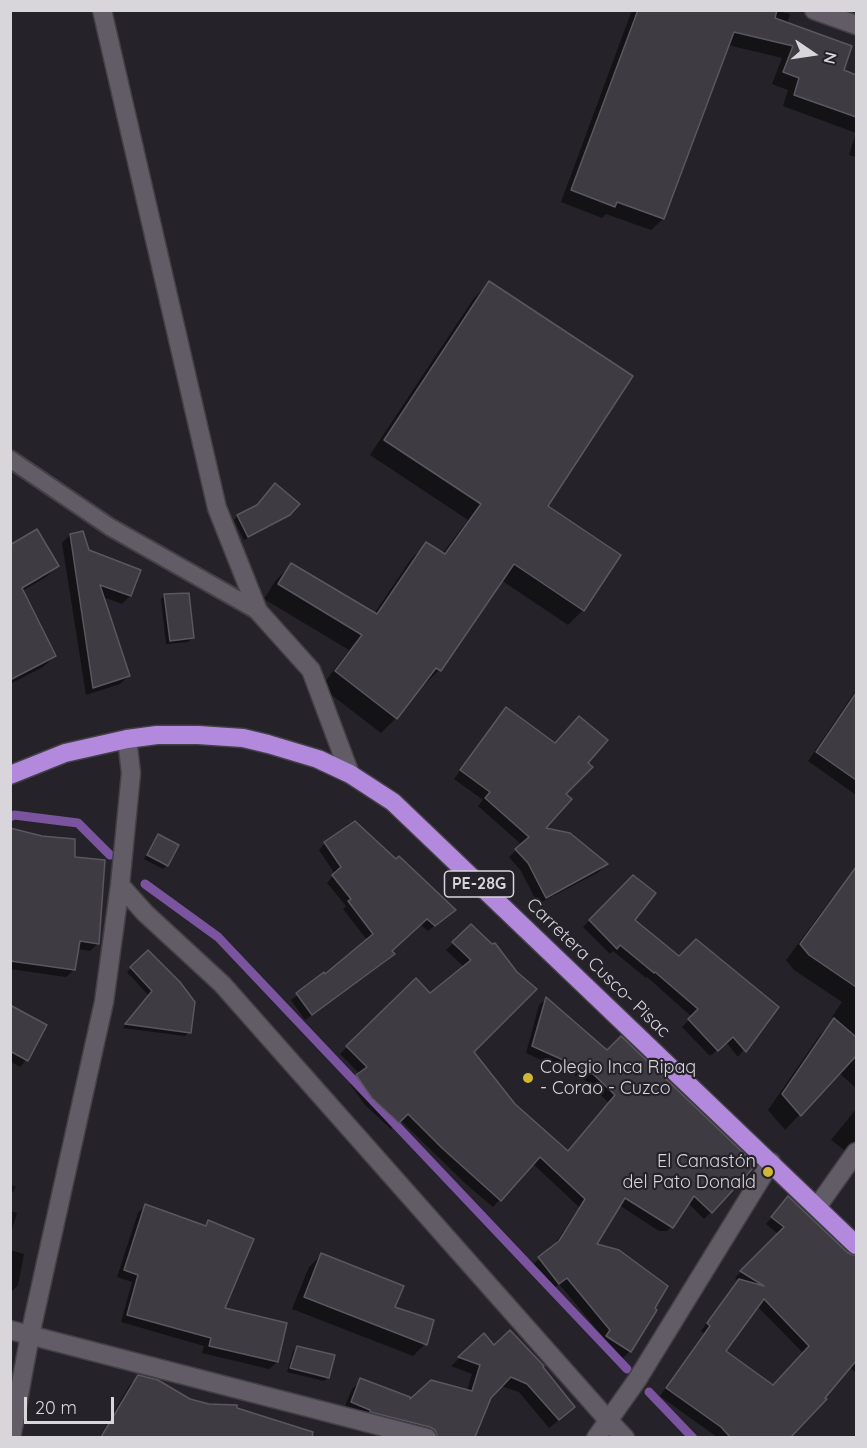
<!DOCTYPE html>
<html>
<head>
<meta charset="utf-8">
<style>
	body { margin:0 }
	#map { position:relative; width:867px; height:1448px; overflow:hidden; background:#252229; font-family:Quicksand,sans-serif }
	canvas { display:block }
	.frame { position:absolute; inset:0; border:12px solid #d8d6db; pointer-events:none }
	.north { position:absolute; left:783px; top:24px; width:60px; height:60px; -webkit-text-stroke:4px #252229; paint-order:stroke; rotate:103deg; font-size:16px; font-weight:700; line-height:24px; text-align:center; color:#d8d6db }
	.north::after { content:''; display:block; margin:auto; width:21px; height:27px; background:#d8d6db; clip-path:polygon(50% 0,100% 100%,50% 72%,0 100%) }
	.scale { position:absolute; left:24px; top:1397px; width:90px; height:27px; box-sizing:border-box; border:3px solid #d8d6db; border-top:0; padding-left:8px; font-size:18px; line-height:21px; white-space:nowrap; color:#d8d6db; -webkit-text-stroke:4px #252229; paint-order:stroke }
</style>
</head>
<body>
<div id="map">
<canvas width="867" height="1448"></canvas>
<div class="frame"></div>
<div class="north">N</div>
<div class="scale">20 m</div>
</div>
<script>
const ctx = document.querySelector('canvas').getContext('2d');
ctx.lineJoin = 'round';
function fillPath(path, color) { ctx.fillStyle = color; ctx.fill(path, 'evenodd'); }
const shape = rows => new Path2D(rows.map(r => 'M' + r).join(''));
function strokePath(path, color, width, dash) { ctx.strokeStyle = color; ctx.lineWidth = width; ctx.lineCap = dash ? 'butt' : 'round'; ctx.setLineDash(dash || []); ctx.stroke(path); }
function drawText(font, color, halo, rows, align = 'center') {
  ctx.font = font + ' Quicksand,sans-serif'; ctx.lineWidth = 4.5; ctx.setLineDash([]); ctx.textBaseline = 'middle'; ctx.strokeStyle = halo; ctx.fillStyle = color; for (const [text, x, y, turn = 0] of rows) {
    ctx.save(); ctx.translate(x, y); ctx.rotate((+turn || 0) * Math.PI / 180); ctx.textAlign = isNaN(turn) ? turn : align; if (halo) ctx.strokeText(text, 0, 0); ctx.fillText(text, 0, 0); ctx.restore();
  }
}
const shadow = shape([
	[632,10,776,10,790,14,787,24,842,71,856,76,856,157,849,155,856,133,783,106,788,90,772,84,782,58,728,45,663,219,651,230,606,214,602,218,561,202],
	[489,283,546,506,619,555,583,610,568,625,501,580,439,670,424,685,422,683,396,718,381,733,321,687,349,650,264,599,276,580,291,565,374,614,411,559,426,544,442,554,468,520,370,455,474,298],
	[297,505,284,519,244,540,234,520,238,516],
	[70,535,88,551,139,571,130,596,122,604,103,597,129,676,120,684,86,695,62,543],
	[10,547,57,566,46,577,22,591,55,656,43,667,10,684],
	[165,595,192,638,188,642,166,644,161,599],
	[856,690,856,795,808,761],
	[506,709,555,744,586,763,564,794,544,829,606,864,599,872,538,904,521,871,509,857,522,845,478,806,483,800,454,779],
	[10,829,97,944,90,951,77,949,74,970,66,977,10,969],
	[159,836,167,865,163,869,144,859],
	[325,843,454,910,428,931,420,924,390,952,393,954,387,961,305,1020,291,1000,325,976,367,940,343,909,346,906,327,883,335,874,319,850],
	[633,877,633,921,679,958,777,1007,738,1057,726,1042,710,1056,682,1027,692,1017,647,977,646,978,613,951,610,954,583,927],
	[846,883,856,890,856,1088,839,1073,785,1130,768,1110,820,1035,835,1020,832,1017,842,1002,794,970,786,960,832,898],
	[471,926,472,1052,514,1105,568,1153,609,1103,585,1080,526,1053,539,1005,546,999,711,1212,704,1219,688,1203,675,1223,667,1231,659,1231,619,1205,594,1245,630,1351,623,1358,600,1343,604,1338,559,1284,552,1290,532,1265,554,1246,579,1207,532,1163,493,1207,467,1185,400,1120,391,1129,365,1105,350,1084,360,1074,340,1054,416,980,430,995,465,968,446,950],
	[148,952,189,1032,185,1036,123,1028,149,996,127,972],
	[10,1006,26,1060,20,1067,10,1061],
	[856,1109,856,1159,831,1140],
	[10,1184,16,1187,10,1196],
	[782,1205,847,1254,856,1258,856,1373,850,1367,823,1398,824,1399,789,1438,718,1438,660,1396,704,1333,701,1331,739,1281,735,1278,778,1234,766,1224],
	[757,1306,804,1354,773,1387,724,1352],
	[145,1206,203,1227,209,1222,223,1309,277,1362,269,1369,202,1353,204,1346,121,1322,132,1282,117,1277,138,1213],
	[10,1211,17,1213,10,1236],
	[10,1250,24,1254,18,1285,11,1292],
	[321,1255,425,1344,413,1356,292,1309,309,1267],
	[484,1335,564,1416,549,1428,519,1392,501,1386,490,1397,474,1438,423,1438,343,1411,352,1389,361,1380,407,1404,467,1391,472,1374,451,1366],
	[297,1347,328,1377,324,1381,287,1372,293,1351],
	[138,1376,190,1401,235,1409,293,1438,99,1438,129,1386]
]);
const stream = shape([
	[10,817,14,815,78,823,110,855],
	[145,884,218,937,627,1369],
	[649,1392,693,1438]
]);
const building = shape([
	[638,10,777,10,775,18,852,46,844,70,856,75,856,117,794,95,799,78,783,72,793,46,734,32,664,219,617,202,615,207,571,190,638,10],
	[489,281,633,376,548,506,621,555,584,611,514,564,441,671,436,668,397,719,335,671,362,635,278,584,291,563,377,614,426,542,445,554,481,504,384,440,489,281],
	[275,483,300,504,290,515,248,537,237,515,257,505,275,483],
	[37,529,59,566,22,588,56,656,10,680,10,545,37,529],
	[83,531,89,550,141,570,131,596,100,585,130,676,93,688,70,534,83,531],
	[189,593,194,638,170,641,164,594,189,593],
	[856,693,856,780,816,752,856,693],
	[506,707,555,743,579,716,608,740,588,763,593,767,566,794,572,799,546,828,570,833,608,864,546,898,528,863,515,849,529,837,485,798,490,792,460,770,506,707],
	[355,821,396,859,399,856,456,910,435,926,427,919,392,951,395,954,312,1015,296,993,324,972,325,974,373,934,348,901,351,899,332,875,341,867,324,842,355,821],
	[10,828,42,836,75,839,75,857,105,860,99,944,80,941,75,970,10,961,10,828],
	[158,834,179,845,168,866,147,855,158,834],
	[856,867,856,987,809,955,800,944,856,867],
	[633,875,656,893,635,920,679,956,696,939,779,1007,746,1052,733,1037,718,1051,688,1019,698,1009,655,972,654,973,620,945,617,949,589,920,633,875],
	[471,924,492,944,495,943,517,972,537,989,474,1052,515,1104,568,1151,615,1095,592,1073,532,1046,546,997,607,1050,621,1036,756,1165,712,1213,694,1196,673,1228,625,1198,597,1244,619,1250,668,1286,655,1308,657,1310,631,1352,606,1336,610,1330,567,1278,559,1284,538,1257,559,1241,585,1199,540,1157,501,1201,442,1148,408,1114,399,1123,372,1098,356,1075,367,1067,346,1046,416,978,430,993,471,960,452,942,471,924],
	[148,950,180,982,195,1002,191,1033,125,1024,152,991,130,967,148,950],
	[10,1005,47,1025,28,1061,10,1051,10,1005],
	[834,1018,856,1037,856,1056,801,1116,782,1094,834,1018],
	[788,1196,848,1253,856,1256,856,1361,825,1398,827,1399,791,1437,730,1437,721,1427,666,1388,710,1326,707,1323,739,1279,764,1286,740,1271,784,1227,771,1217,788,1196],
	[764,1299,809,1346,773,1385,726,1351,764,1299],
	[145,1204,206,1226,208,1220,254,1239,225,1308,287,1323,278,1362,209,1346,211,1338,127,1315,138,1275,124,1270,145,1204],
	[321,1253,404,1286,395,1307,434,1320,427,1345,304,1297,321,1253],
	[510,1330,544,1366,543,1367,575,1407,559,1420,527,1384,511,1377,491,1398,475,1437,438,1437,435,1430,430,1427,370,1412,370,1410,351,1402,360,1378,410,1397,410,1399,431,1380,472,1391,480,1365,458,1357,484,1333,494,1345,510,1330],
	[297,1346,335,1355,329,1378,290,1368,297,1346],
	[138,1375,158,1380,190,1399,209,1404,237,1405,237,1408,313,1432,312,1437,101,1437,138,1375]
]);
const lane = shape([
	[10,459,110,527,258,611]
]);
const street = shape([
	[102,10,217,508,258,611,311,670,350,774],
	[814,10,856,25],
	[120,885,145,913,222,984,608,1420,625,1438],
	[817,1207,856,1152],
	[10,1330,427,1438],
	[11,1438,30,1335,104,1002,120,885,131,773,127,739],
	[596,1438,637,1380,771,1162]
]);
const highway = shape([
	[10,775,65,753,127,739,157,735,198,735,243,738,268,744,318,759,350,774,393,802,856,1245]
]);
const markers = [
	[528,1078,6,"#d2b735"],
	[768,1172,6,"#d2b735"]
];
const shields = [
	[479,884,69]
];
const shieldNames = [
	["PE-28G",479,884]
];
const streetNames = [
	["Carretera Cusco- Pisac",598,968,44]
];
const poiNames = [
	["Colegio Inca Ripaq",540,1068],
	["- Corao - Cuzco",540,1089],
	["El Canastón",756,1162,"right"],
	["del Pato Donald",756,1183,"right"]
];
fillPath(shadow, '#0007');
strokePath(stream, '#7b549f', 9);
fillPath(building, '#3e3b43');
strokePath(building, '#5b5760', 1.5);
strokePath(lane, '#434046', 20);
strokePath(street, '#434046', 21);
strokePath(highway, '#434046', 21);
strokePath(lane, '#615c65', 16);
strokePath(street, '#615c65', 18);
strokePath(highway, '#b389dd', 18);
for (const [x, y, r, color] of markers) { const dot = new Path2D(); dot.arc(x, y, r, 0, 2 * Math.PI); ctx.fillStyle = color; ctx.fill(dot); strokePath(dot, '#252229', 2); }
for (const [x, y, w] of shields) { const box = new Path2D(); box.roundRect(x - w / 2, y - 13, w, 26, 4.5); ctx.fillStyle = '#252229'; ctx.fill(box); strokePath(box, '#d8d6db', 1.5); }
drawText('bold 16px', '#d8d6db', null, shieldNames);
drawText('18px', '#d8d6db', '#252229', streetNames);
drawText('18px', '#d8d6db', '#252229', poiNames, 'left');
</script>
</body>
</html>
